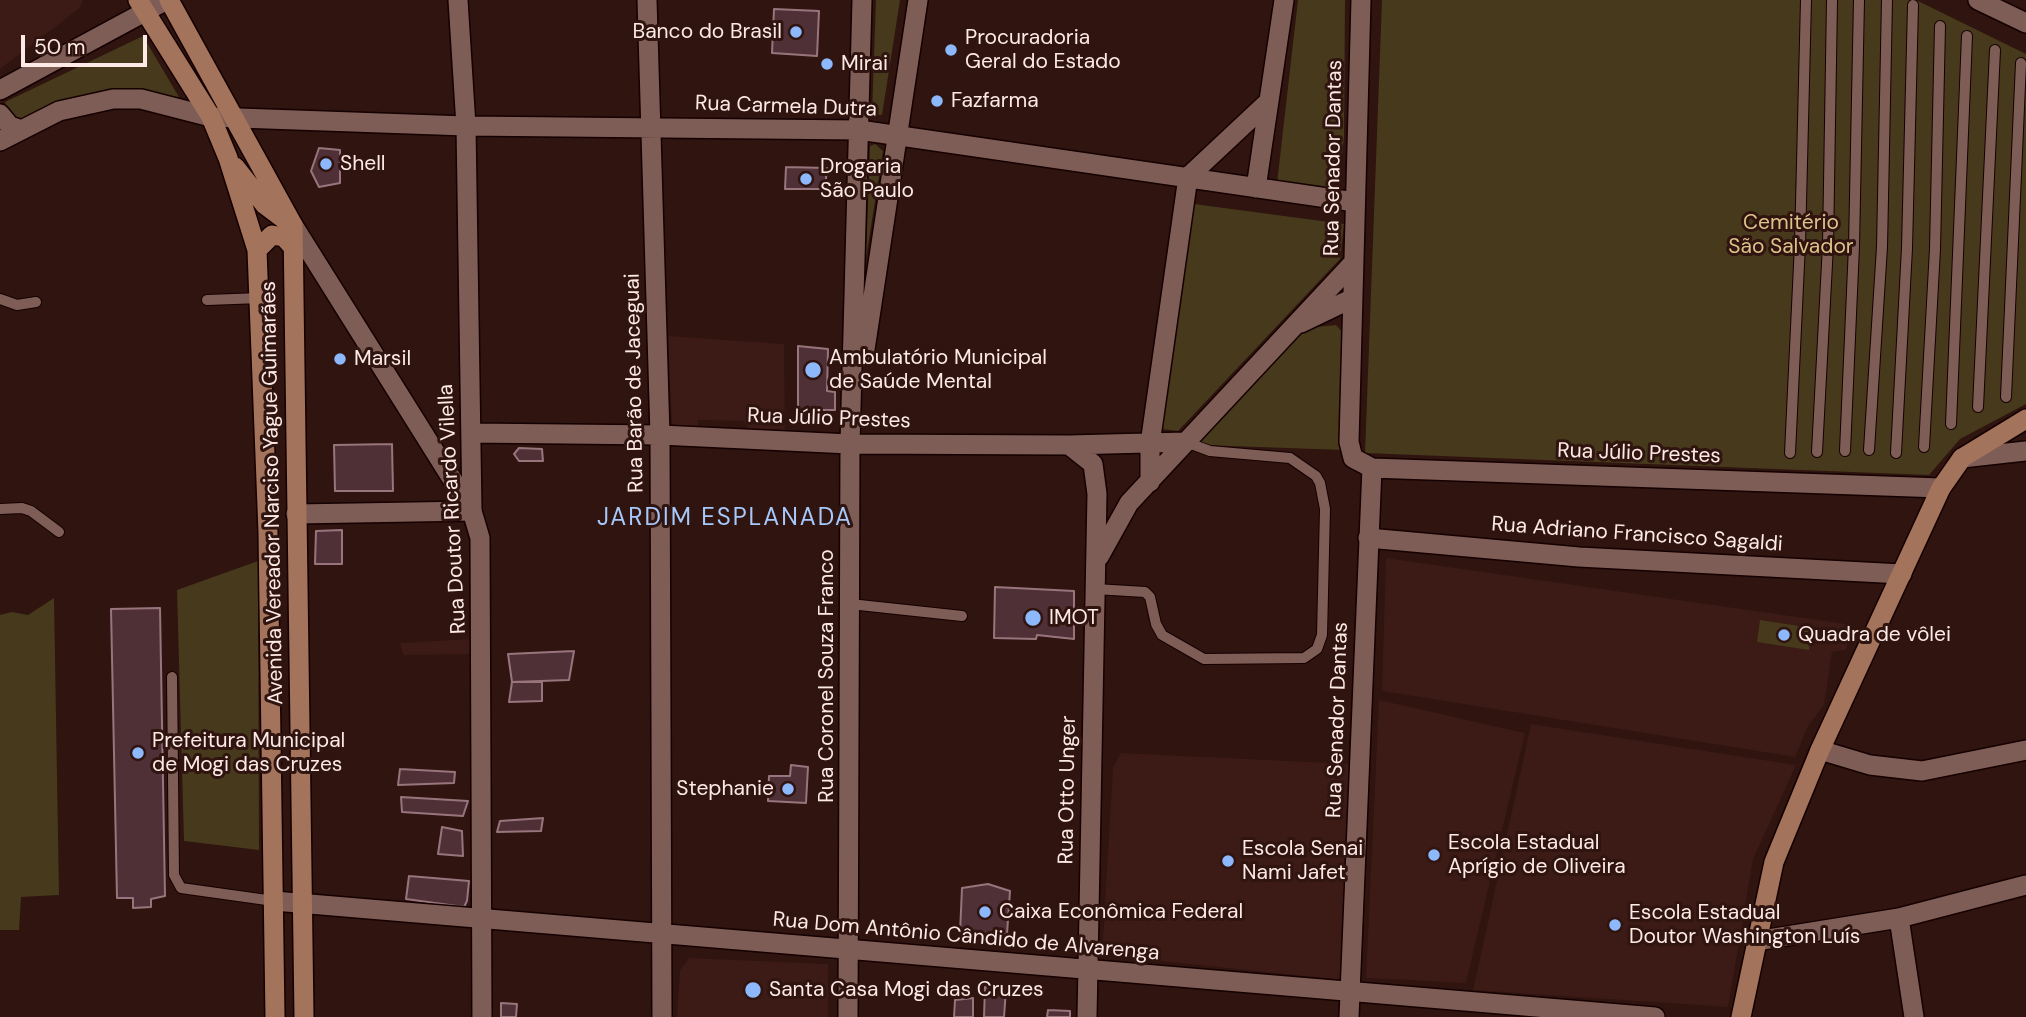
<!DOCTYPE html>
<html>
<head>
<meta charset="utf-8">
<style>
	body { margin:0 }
	#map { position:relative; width:2026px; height:1017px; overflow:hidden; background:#2f140f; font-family:"DM Sans",sans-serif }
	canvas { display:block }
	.scale { position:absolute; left:21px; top:35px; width:126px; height:32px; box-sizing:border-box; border:4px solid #fde9e5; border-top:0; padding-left:9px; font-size:21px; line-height:24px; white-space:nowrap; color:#fde9e5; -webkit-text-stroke:5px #2f140f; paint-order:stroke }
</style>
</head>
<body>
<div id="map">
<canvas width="2026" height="1017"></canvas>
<div class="scale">50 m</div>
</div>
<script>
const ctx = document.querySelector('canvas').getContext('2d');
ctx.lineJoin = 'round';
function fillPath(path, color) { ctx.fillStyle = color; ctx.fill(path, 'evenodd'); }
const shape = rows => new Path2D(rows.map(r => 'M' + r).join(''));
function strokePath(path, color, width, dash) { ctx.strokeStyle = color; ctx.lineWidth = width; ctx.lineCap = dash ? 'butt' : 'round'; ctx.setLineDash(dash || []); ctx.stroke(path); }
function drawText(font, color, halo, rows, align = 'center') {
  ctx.font = font + ' "DM Sans",sans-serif'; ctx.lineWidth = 6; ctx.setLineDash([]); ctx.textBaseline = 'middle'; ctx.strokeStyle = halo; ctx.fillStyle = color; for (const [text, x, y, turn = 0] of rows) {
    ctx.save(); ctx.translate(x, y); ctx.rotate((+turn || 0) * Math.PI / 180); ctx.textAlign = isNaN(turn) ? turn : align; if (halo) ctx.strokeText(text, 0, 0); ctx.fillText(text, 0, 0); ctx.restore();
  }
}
const built = shape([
	[0,0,83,0,80,8,0,69],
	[668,336,784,344,785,431,750,430,743,421,698,420,698,428,672,427],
	[1386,558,1853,625,1846,650,1832,652,1824,705,1808,726,1795,757,1382,691],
	[471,639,474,654,403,655,400,643],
	[1379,700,1525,733,1466,983,1366,978],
	[1531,724,1796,765,1753,859,1728,1007,1473,990],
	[1121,753,1351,764,1343,980,1102,955,1113,767],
	[689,958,828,964,828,1017,677,1017,680,970]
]);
const green = shape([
	[876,0,900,0,882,115,872,114],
	[1298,0,1345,0,1344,137,1339,182,1327,192,1277,183],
	[1382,0,1916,0,2026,54,2026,404,1960,439,1929,475,1365,453],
	[143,36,179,97,100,91,60,102,25,119,12,118,8,114,5,102],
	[875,144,883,151,866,258,870,146],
	[1194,204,1344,224,1340,259,1178,431,1162,429],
	[1336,325,1345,335,1343,450,1202,445,1197,440,1287,339,1316,327],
	[258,561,259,850,184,841,177,590],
	[54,598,59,895,21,897,19,930,0,930,0,615,12,612,28,615],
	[1760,620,1812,628,1809,650,1757,642]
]);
const building = shape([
	[774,9,819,11,817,56,772,53,774,9],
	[319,148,340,150,340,183,319,187,311,171,319,148],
	[786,167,827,168,825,189,785,189,786,167],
	[798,346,828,349,827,391,835,392,835,410,798,410,798,346],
	[392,444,393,491,335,491,334,445,392,444],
	[519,448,542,449,543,461,519,461,514,454,519,448],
	[342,530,342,564,315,564,316,531,342,530],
	[995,587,1074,591,1074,639,1037,635,1036,639,994,638,995,587],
	[160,608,165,896,151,899,151,907,133,908,133,898,117,898,111,609,160,608],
	[574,651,569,680,512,682,508,654,574,651],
	[512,682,542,682,542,701,509,702,512,682],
	[791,765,808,767,806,803,768,801,769,776,790,776,791,765],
	[400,769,455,772,454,783,398,785,400,769],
	[401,797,468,801,463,816,402,812,401,797],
	[543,818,541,831,497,832,500,821,543,818],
	[442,827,462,831,463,856,438,854,442,827],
	[409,876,469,881,467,901,464,907,406,899,409,876],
	[988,884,1010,891,1007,934,960,933,962,888,988,884],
	[985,987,1006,989,1004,1017,984,1017,985,987],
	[973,998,973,1017,954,1017,955,1000,973,998],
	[501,1003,517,1004,516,1017,501,1017,501,1003],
	[1048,1010,1070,1011,1070,1017,1047,1017,1048,1010]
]);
const service = shape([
	[0,299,17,305,36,302],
	[207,300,261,298],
	[2006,397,2021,63],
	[1978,407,1995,50],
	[1951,424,1967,36],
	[1924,447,1935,249,1940,26],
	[1869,450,1882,247,1887,0],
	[1845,451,1854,246,1859,0],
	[1817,452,1828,245,1832,0],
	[1790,453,1800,244,1806,0],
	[1896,453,1907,248,1913,5],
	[0,509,22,508,31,511,59,532],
	[1095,589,1145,592,1150,597,1156,624,1162,635,1204,659,1304,658,1317,649,1322,635,1325,509,1320,483,1316,476,1290,458,1210,451,1186,442],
	[850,604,962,616],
	[172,677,174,875,181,888,274,901]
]);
const minor = shape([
	[647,0,660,435,662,1017],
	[1361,0,1349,442,1353,458,1372,468,1941,488],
	[1978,0,2026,23],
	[0,90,167,0],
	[0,114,10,126,22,130],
	[0,141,59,111,113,99,141,99,211,117,466,126,859,130,1355,202],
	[1256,188,1284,0],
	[1301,323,1353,298],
	[864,356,918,0],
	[471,433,660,435,850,444,1069,445,1186,442],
	[1069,445,1093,464,1097,494,1087,1017],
	[1962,458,2026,451],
	[1150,482,1150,444,1188,177,1266,104],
	[296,514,472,511,466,126,458,0],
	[1368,538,1579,557,1902,574],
	[1099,557,1129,503,1354,262],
	[1820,750,1870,765,1922,771,2026,750],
	[274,901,1655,1017],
	[1899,918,1914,1017],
	[1756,941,1899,918,2026,885],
	[848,1017,850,444,862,0],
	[1349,1017,1372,468]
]);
const tertiary = shape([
	[293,225,472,511,480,538,482,1017]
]);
const secondary = shape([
	[138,0,211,117,228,158,257,250,268,533,275,1017],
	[169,0,293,225,304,1017],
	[235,167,265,205,289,223],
	[257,250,272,235,284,237,292,246],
	[1741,1017,1774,862,1820,750,1941,488,1962,458,2026,419]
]);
const markers = [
	[796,32,7,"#8db9fc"],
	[951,50,7,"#8db9fc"],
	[827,64,7,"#8db9fc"],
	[937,101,7,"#8db9fc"],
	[326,164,7,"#8db9fc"],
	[806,179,7,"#8db9fc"],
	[340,359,7,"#8db9fc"],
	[813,370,9,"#8db9fc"],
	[1033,618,9,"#8db9fc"],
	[1784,635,7,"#8db9fc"],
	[138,753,7,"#8db9fc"],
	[788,789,7,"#8db9fc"],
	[1434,855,7,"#8db9fc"],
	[1228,861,7,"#8db9fc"],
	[985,912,7,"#8db9fc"],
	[1615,925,7,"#8db9fc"],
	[753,990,9,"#8db9fc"]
];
const poiNames = [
	["Banco do Brasil",782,32,"right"],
	["Procuradoria",965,38],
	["Geral do Estado",965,62],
	["Mirai",841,64],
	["Fazfarma",951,101],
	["Shell",340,164],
	["Drogaria",820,167],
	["São Paulo",820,191],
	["Ambulatório Municipal",829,358],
	["de Saúde Mental",829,382],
	["Marsil",354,359],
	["IMOT",1049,618],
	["Quadra de vôlei",1798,635],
	["Prefeitura Municipal",152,741],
	["de Mogi das Cruzes",152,765],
	["Stephanie",774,789,"right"],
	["Escola Estadual",1448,843],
	["Aprígio de Oliveira",1448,867],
	["Escola Senai",1242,849],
	["Nami Jafet",1242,873],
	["Caixa Econômica Federal",999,912],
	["Escola Estadual",1629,913],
	["Doutor Washington Luís",1629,937],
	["Santa Casa Mogi das Cruzes",769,990]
];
const streetNames = [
	["Rua Carmela Dutra",786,107,2],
	["Rua Senador Dantas",1334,158,-89],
	["Rua Barão de Jaceguai",635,383,-91],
	["Rua Júlio Prestes",829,419,2],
	["Rua Júlio Prestes",1639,454,2],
	["Avenida Vereador Narciso Yague Guimarães",273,493,-91],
	["Rua Doutor Ricardo Vilella",453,509,-93],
	["Rua Adriano Francisco Sagaldi",1637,535,4],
	["Rua Coronel Souza Franco",827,676,-90],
	["Rua Senador Dantas",1338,720,-88],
	["Rua Otto Unger",1068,790,-89],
	["Rua Dom Antônio Cândido de Alvarenga",966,937,5]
];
const parkNames = [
	["Cemitério",1791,223],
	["São Salvador",1791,247]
];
const quarterNames = [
	["JARDIM ESPLANADA",725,519]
];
fillPath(built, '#3c1a15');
fillPath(green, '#47391c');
fillPath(building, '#503037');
strokePath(building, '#98757c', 2);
strokePath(service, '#150101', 12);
strokePath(minor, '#150101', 22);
strokePath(tertiary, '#150101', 22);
strokePath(secondary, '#150101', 22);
strokePath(service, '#7f5d57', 10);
strokePath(minor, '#7f5d57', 19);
strokePath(tertiary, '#7f5d57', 19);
strokePath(secondary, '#a3735c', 19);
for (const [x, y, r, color] of markers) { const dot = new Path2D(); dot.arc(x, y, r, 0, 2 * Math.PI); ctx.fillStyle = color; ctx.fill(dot); strokePath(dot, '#2f140f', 2.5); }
drawText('21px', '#fde9e5', '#2f140f', poiNames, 'left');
drawText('21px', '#fde9e5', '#2f140f', streetNames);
drawText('21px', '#dec28a', '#2f140f', parkNames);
ctx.letterSpacing = '2px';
drawText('24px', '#a7c8fb', '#2f140f', quarterNames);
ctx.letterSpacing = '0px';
</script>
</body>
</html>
